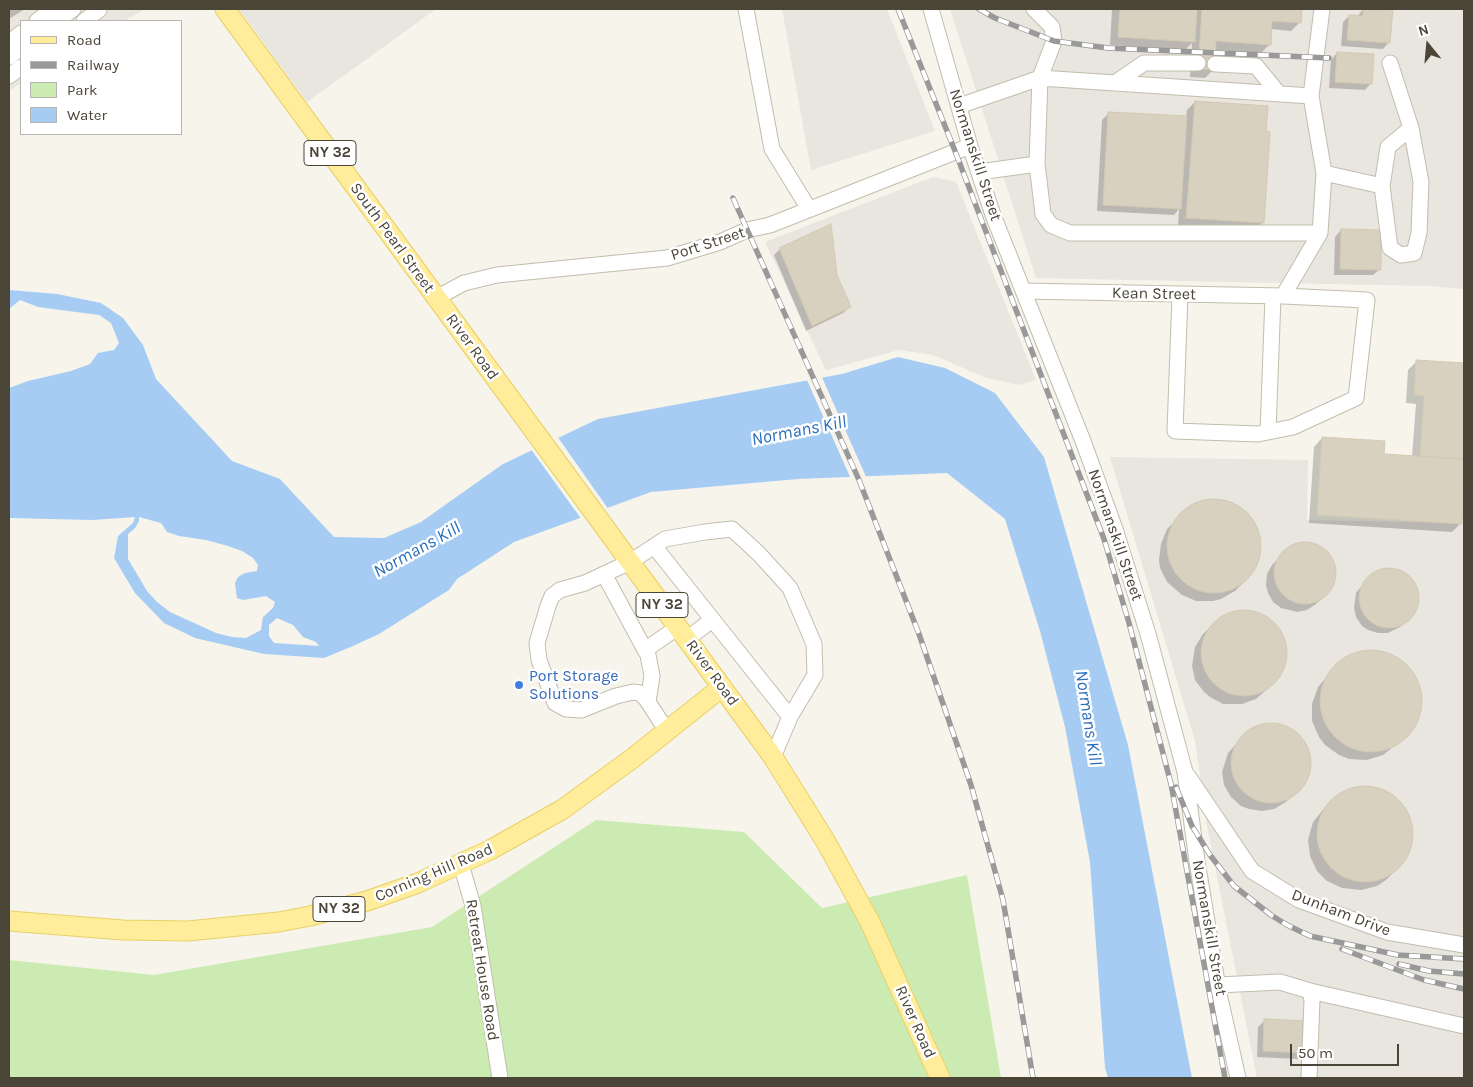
<!DOCTYPE html>
<html>
<head>
<meta charset="utf-8">
<style>
	body { margin:0 }
	#map { position:relative; width:1473px; height:1087px; overflow:hidden; background:#f6f4eb; font-family:Karla,sans-serif }
	canvas { display:block }
	.frame { position:absolute; inset:0; border:10px solid #4b4538; pointer-events:none }
	.legend { position:absolute; left:20px; top:20px; width:162px; height:115px; box-sizing:border-box; background:#fff; border:1px solid #b7b5af; margin:0; padding:6px 9px; list-style:none; font-size:15px; color:#4b4538 }
	.legend li { display:flex; align-items:center; gap:10px; height:25px }
	.legend b { width:25px; border:1px solid #b7b5af }
	.north { position:absolute; left:1403px; top:20px; width:50px; height:50px; -webkit-text-stroke:4px #fff; paint-order:stroke; rotate:343deg; font-size:14px; font-weight:700; line-height:20px; text-align:center; color:#4b4538 }
	.north::after { content:''; display:block; margin:auto; width:18px; height:22px; background:#4b4538; clip-path:polygon(50% 0,100% 100%,50% 72%,0 100%) }
	.scale { position:absolute; left:1290px; top:1044px; width:109px; height:22px; box-sizing:border-box; border:2px solid #4b4538; border-top:0; padding-left:6px; font-size:15px; line-height:18px; white-space:nowrap; color:#4b4538; -webkit-text-stroke:4px #fff; paint-order:stroke }
</style>
</head>
<body>
<div id="map">
<canvas width="1473" height="1087"></canvas>
<div class="frame"></div>
<ul class="legend">
<li><b style="height:6px;background:#ffed9b"></b>Road</li>
<li><b style="height:6px;background:#999"></b>Railway</li>
<li><b style="height:14px;background:#ccebb3"></b>Park</li>
<li><b style="height:14px;background:#a6ccf4"></b>Water</li>
</ul>
<div class="north">N</div>
<div class="scale">50 m</div>
</div>
<script>
const ctx = document.querySelector('canvas').getContext('2d');
ctx.lineJoin = 'round';
function fillPath(path, color) { ctx.fillStyle = color; ctx.fill(path, 'evenodd'); }
const shape = rows => new Path2D(rows.map(r => 'M' + r).join(''));
function strokePath(path, color, width, dash) { ctx.strokeStyle = color; ctx.lineWidth = width; ctx.lineCap = dash ? 'butt' : 'round'; ctx.setLineDash(dash || []); ctx.stroke(path); }
function drawText(font, color, halo, rows, align = 'center') {
  ctx.font = font + ' Karla,sans-serif'; ctx.lineWidth = 5; ctx.setLineDash([]); ctx.textBaseline = 'middle'; ctx.strokeStyle = halo; ctx.fillStyle = color; for (const [text, x, y, turn = 0] of rows) {
    ctx.save(); ctx.translate(x, y); ctx.rotate((+turn || 0) * Math.PI / 180); ctx.textAlign = isNaN(turn) ? turn : align; if (halo) ctx.strokeText(text, 0, 0); ctx.fillText(text, 0, 0); ctx.restore();
  }
}
const industrial = shape([
	[9,9,145,9,124,21,21,21,21,83,9,91],
	[239,9,436,9,307,102],
	[782,9,887,9,935,131,811,170],
	[950,9,1464,9,1464,289,1429,286,1036,278],
	[933,177,956,182,1036,380,1020,385,987,378,933,355,899,350,826,370,765,242],
	[1110,457,1308,460,1307,520,1464,523,1464,1078,1257,1078,1207,826,1195,741]
]);
const green = shape([
	[596,820,744,832,822,908,967,875,1001,1078,9,1078,9,960,154,975,432,927]
]);
const water = shape([
	[9,290,57,294,101,303,123,318,143,345,156,379,232,461,280,479,334,537,384,538,421,522,503,464,598,419,842,374,898,357,945,368,995,393,1044,457,1128,745,1192,1078,1108,1078,1105,1068,1090,862,1065,727,1040,631,1005,519,947,473,798,479,651,492,514,542,457,579,449,590,379,634,353,646,324,658,264,654,195,638,164,623,135,593,114,558,118,536,133,523,135,517,93,520,9,518,9,388,28,381,71,371,90,364,98,353,114,350,119,343,111,323,99,315,38,307,20,300,9,309],
	[139,517,161,523,167,532,179,536,206,540,228,546,242,551,253,558,258,565,257,571,245,573,238,577,235,583,236,591,237,598,243,600,266,596,275,602,273,608,263,617,261,630,246,638,232,637,216,633,170,612,157,602,147,591,128,559,128,534,135,528,139,521],
	[277,618,293,625,303,637,316,642,319,646,274,643,269,636,269,625]
]);
const pier = shape([
	[821,375,867,479,851,479,806,378],
	[557,436,609,510,582,520,530,448]
]);
const shadow = shape([
	[9,9,25,9,9,19],
	[1112,9,1301,9,1300,22,1291,31,1271,29,1270,44,1261,53,1215,50,1213,70,1205,78,1190,77,1192,43,1185,50,1110,45],
	[1363,9,1391,10,1389,42,1383,49,1341,46,1343,22,1349,16,1357,17],
	[1337,53,1371,83,1365,90,1329,88,1331,60],
	[1195,102,1264,133,1262,223,1254,231,1178,226,1179,209,1174,215,1097,211,1102,120,1109,113,1186,117,1187,110],
	[1341,230,1380,269,1373,275,1334,275,1335,237],
	[780,249,836,276,850,307,843,313,806,331,774,255],
	[1417,361,1464,364,1464,473,1461,523,1452,532,1309,523,1314,447,1322,438,1382,455,1412,457,1416,404,1406,403,1408,370],
	[1204,502,1225,502,1239,507,1251,518,1259,532,1261,548,1257,564,1244,582,1235,591,1221,599,1213,601,1196,601,1182,595,1167,582,1160,568,1159,560,1161,544,1167,529,1189,508],
	[1303,543,1320,546,1328,553,1333,562,1335,571,1332,587,1325,595,1316,604,1307,610,1297,612,1281,608,1273,602,1268,593,1266,585,1267,574,1272,565,1292,546],
	[1391,569,1401,571,1411,579,1416,587,1418,597,1414,613,1400,627,1388,633,1378,633,1368,630,1362,626,1356,617,1354,608,1356,593,1369,577,1381,570],
	[1247,611,1260,614,1272,622,1282,635,1286,649,1283,669,1275,682,1256,699,1242,704,1223,704,1210,697,1204,692,1195,680,1192,666,1195,647,1203,634,1219,619,1233,612],
	[1362,652,1379,652,1397,659,1410,670,1418,684,1421,701,1420,710,1414,727,1407,736,1383,755,1367,760,1349,759,1339,755,1325,745,1319,737,1312,721,1312,704,1318,687,1338,664,1346,658],
	[1276,724,1289,729,1297,735,1306,746,1309,759,1309,771,1304,783,1286,802,1274,809,1262,811,1249,809,1241,806,1231,797,1224,785,1222,772,1228,753,1246,733,1258,726],
	[1363,786,1385,790,1401,802,1409,815,1413,832,1411,848,1406,858,1395,871,1386,880,1377,886,1361,890,1342,888,1327,881,1317,871,1310,856,1308,840,1313,822,1331,800,1347,790],
	[1265,1020,1304,1053,1298,1059,1257,1057,1258,1027]
]);
const building = shape([
	[1120,9,1197,9,1195,42,1118,37,1120,9],
	[1202,9,1302,9,1301,23,1272,21,1271,45,1216,41,1215,70,1198,69,1202,9],
	[1363,9,1393,9,1390,43,1347,40,1349,15,1363,16,1363,9],
	[1337,52,1374,54,1372,84,1335,82,1337,52],
	[1195,101,1268,106,1266,131,1270,132,1264,223,1186,218,1195,101],
	[1108,112,1187,116,1181,209,1103,205,1108,112],
	[831,224,837,275,851,307,812,326,779,248,831,224],
	[1341,229,1381,230,1381,270,1340,269,1341,229],
	[1416,360,1464,363,1464,459,1420,456,1424,396,1414,395,1416,360],
	[1322,437,1385,441,1384,454,1464,459,1462,524,1317,515,1322,437],
	'1167 546a47 47 0 1 1 94 0a47 47 0 1 1-94 0Z',
	'1274 573a31 31 0 1 1 62 0a31 31 0 1 1-62 0Z',
	'1359 598a30 30 0 1 1 60 0a30 30 0 1 1-60 0Z',
	'1201 653a43 43 0 1 1 86 0a43 43 0 1 1-86 0Z',
	'1320 701a51 51 0 1 1 102 0a51 51 0 1 1-102 0Z',
	'1231 763a40 40 0 1 1 80 0a40 40 0 1 1-80 0Z',
	'1317 834a48 48 0 1 1 96 0a48 48 0 1 1-96 0Z',
	[1264,1019,1307,1021,1305,1053,1263,1051,1264,1019]
]);
const minor = shape([
	[746,9,772,149,809,209],
	[931,9,970,146,993,215,1083,441,1115,529,1148,634,1185,772,1197,861,1219,994,1238,1078],
	[1034,9,1052,27,1054,41,1040,78,1311,96,1324,173,1320,233],
	[37,21,53,9],
	[56,21,73,9],
	[84,21,99,10,98,9],
	[9,43,21,33],
	[9,57,21,48],
	[1215,64,1256,66,1279,94],
	[9,76,21,67],
	[1115,83,1144,63,1198,63],
	[1311,96,1322,9],
	[959,106,1040,78,1037,164],
	[979,172,1037,164,1043,214,1051,225,1070,233,1320,233,1283,296],
	[1324,173,1382,186,1388,147,1411,128,1390,63],
	[1382,186,1390,248,1401,255,1414,253,1419,233,1421,182,1411,128],
	[1024,291,1283,296,1367,300,1356,398,1293,427,1258,434,1175,431,1180,294],
	[436,298,464,283,497,275,667,258,720,242,747,230,770,225,970,146],
	[1268,432,1273,296],
	[654,546,790,717],
	[604,574,645,650,678,627],
	[687,639,712,620],
	[645,650,648,655,652,676,648,702],
	[667,731,646,699,640,693,633,692,616,696,581,710,566,709,555,703,539,660,537,643,548,606,552,596,560,590,585,583,630,562,665,539,705,532,732,529,759,554,790,588,814,644,815,675,790,717,773,757],
	[1188,776,1252,871,1299,900,1387,932,1464,945],
	[461,864,473,906,500,1078],
	[1218,985,1280,982,1310,991,1312,1000,1309,1078],
	[1310,991,1464,1026]
]);
const major = shape([
	[225,9,773,757,826,842,870,922,940,1078],
	[9,921,123,930,188,931,279,922,310,916,367,901,418,883,490,850,563,809,633,758,722,687]
]);
const rail = shape([
	[898,9,955,151,1104,539,1129,623,1171,784,1225,1078],
	[979,9,995,18,1054,41,1108,48,1329,58],
	[733,198,859,480,919,634,971,785,1003,900,1033,1078],
	[1176,787,1192,826,1210,855,1234,886,1271,915,1287,925,1310,936,1398,955,1464,959],
	[1342,949,1424,980,1464,989],
	[1399,964,1429,971,1464,974]
]);
const markers = [
	[519,685,5,"#3f7fe0"]
];
const shields = [
	[330,153,52],
	[662,605,52],
	[339,909,52]
];
const shieldNames = [
	["NY 32",330,153],
	["NY 32",662,605],
	["NY 32",339,909]
];
const streetNames = [
	["Normanskill Street",975,155,72],
	["South Pearl Street",392,238,54],
	["Port Street",708,244,-18],
	["Kean Street",1154,294,1],
	["River Road",472,347,54],
	["Normanskill Street",1115,535,71],
	["River Road",712,673,54],
	["Corning Hill Road",434,873,-23],
	["Dunham Drive",1341,913,21],
	["Normanskill Street",1209,928,80],
	["Retreat House Road",482,970,81],
	["River Road",915,1022,66]
];
const shopNames = [
	["Port Storage",529,676],
	["Solutions",529,694]
];
const waterNames = [
	["Normans Kill",799,431,-11],
	["Normans Kill",417,550,-29],
	["Normans Kill",1088,718,81]
];
fillPath(industrial, '#e9e5df');
fillPath(green, '#ccebb3');
fillPath(water, '#a6ccf4');
fillPath(pier, '#f6f4eb');
fillPath(shadow, '#0003');
fillPath(building, '#d8d1c0');
strokePath(building, '#d3cab2', 1);
strokePath(minor, '#c2bdad', 17);
strokePath(major, '#e9d066', 21);
strokePath(minor, '#fff', 15);
strokePath(major, '#ffed9b', 19);
strokePath(rail, '#999', 5.5);
strokePath(rail, '#fff', 4, [11]);
for (const [x, y, r, color] of markers) { const dot = new Path2D(); dot.arc(x, y, r, 0, 2 * Math.PI); ctx.fillStyle = color; ctx.fill(dot); strokePath(dot, '#fff', 2); }
for (const [x, y, w] of shields) { const box = new Path2D(); box.roundRect(x - w / 2, y - 12.5, w, 25, 4); ctx.fillStyle = '#fff'; ctx.fill(box); strokePath(box, '#4b4538', 1); }
drawText('bold 15px', '#4b4538', null, shieldNames);
drawText('16px', '#4b4538', '#fff', streetNames);
drawText('16px', '#366cbe', '#fff', shopNames, 'left');
drawText('italic 18px', '#2b70bd', '#fff', waterNames);
</script>
</body>
</html>
